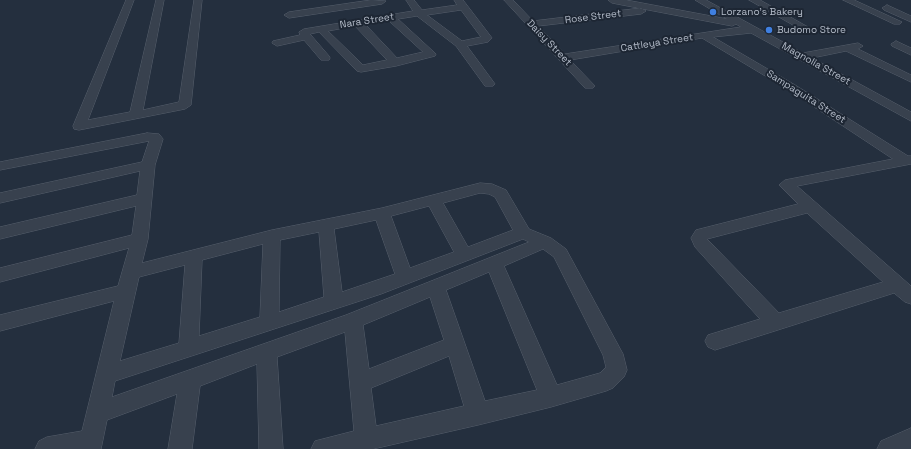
<!DOCTYPE html>
<html>
<head>
<meta charset="utf-8">
<style>
	body { margin:0 }
	canvas { display:block; background:#242f3e }
</style>
</head>
<body>
<canvas width="911" height="449"></canvas>
<script>
const ctx = document.querySelector('canvas').getContext('2d');
ctx.lineJoin = 'round';
const shape = rows => new Path2D(rows.map(r => 'M' + r).join(''));
function strokePath(path, color, width, dash) { ctx.strokeStyle = color; ctx.lineWidth = width; ctx.lineCap = dash ? 'butt' : 'round'; ctx.setLineDash(dash || []); ctx.stroke(path); }
function fillPath(path, color) { ctx.fillStyle = color; ctx.fill(path, 'evenodd'); }
function drawText(font, color, halo, rows, align = 'center') {
  ctx.font = font + ' "Space Grotesk",sans-serif'; ctx.lineWidth = 4; ctx.setLineDash([]); ctx.textBaseline = 'middle'; ctx.strokeStyle = halo; ctx.fillStyle = color; for (const [text, x, y, turn = 0] of rows) {
    ctx.save(); ctx.translate(x, y); ctx.rotate((+turn || 0) * Math.PI / 180); ctx.textAlign = isNaN(turn) ? turn : align; if (halo) ctx.strokeText(text, 0, 0); ctx.fillText(text, 0, 0); ctx.restore();
  }
}
const street = shape([
	[126,0,134,0,88,120,130,112,156,0,164,0,143,110,179,102,194,0,202,0,191,105,185,109,79,130,74,129,73,126,126,0],
	[371,0,386,1,382,4,289,18,284,15,289,12,371,0],
	[406,0,414,0,422,10,457,5,454,0,463,0,492,38,488,42,467,46,495,84,493,86,485,86,456,46,417,16,398,19,436,54,435,56,396,66,361,72,357,71,319,32,310,34,329,56,330,58,329,60,321,60,304,40,277,46,272,43,273,41,300,35,299,32,304,29,413,11,406,0],
	[461,10,481,37,462,41,427,15,461,10],
	[388,20,423,52,397,58,365,24,388,20],
	[355,26,387,60,363,65,328,31,355,26],
	[504,0,513,0,533,21,641,8,646,11,641,14,538,26,565,54,741,27,736,24,732,26,612,3,608,0,626,0,727,19,695,0,706,0,803,53,858,43,863,46,858,49,911,75,911,82,846,51,812,58,911,112,911,121,751,33,713,37,795,85,908,156,911,156,911,164,797,186,911,286,911,304,905,302,894,293,715,350,708,347,705,341,708,335,760,319,695,247,691,238,696,230,798,204,779,185,785,180,893,159,787,89,702,38,570,60,595,86,593,88,585,88,504,0],
	[807,213,883,282,779,313,707,239,807,213],
	[749,0,760,0,808,27,803,30,800,29,749,0],
	[843,0,854,0,902,22,900,24,894,24,843,0],
	[887,5,911,16,911,22,884,10,882,8,887,5],
	[896,41,911,48,911,55,892,46,891,44,896,41],
	[147,133,159,134,163,139,155,165,148,239,142,263,272,230,382,208,480,183,492,184,506,190,529,229,551,238,566,249,623,354,627,370,624,377,613,388,606,391,551,407,478,425,373,449,311,449,315,441,354,431,345,332,277,357,283,449,259,449,257,364,200,386,192,449,168,449,177,394,107,420,101,449,35,449,39,441,47,437,82,431,114,301,0,331,0,315,118,286,129,248,0,282,0,268,132,235,136,206,0,239,0,227,137,195,140,171,0,203,0,193,142,162,149,141,0,170,0,162,147,133],
	[480,193,489,194,495,197,513,230,468,247,443,203,480,193],
	[429,206,454,252,410,268,391,216,429,206],
	[376,220,395,274,342,292,334,229,376,220],
	[319,232,324,297,279,312,280,240,319,232],
	[523,239,529,242,346,315,112,397,115,381,381,294,523,239],
	[263,244,260,317,199,336,202,260,263,244],
	[543,249,554,257,603,355,606,367,600,373,557,385,504,266,543,249],
	[185,265,179,343,120,361,139,277,185,265],
	[489,272,537,390,485,401,446,290,489,272],
	[430,297,444,340,369,369,363,325,430,297],
	[449,356,464,406,376,426,371,388,449,356],
	[911,428,911,449,877,449,881,441,911,428]
]);
const markers = [
	[713,12,4,"#3f7fe0"],
	[769,30,4,"#3f7fe0"]
];
const farPoinames = [
	["Lorzano's Bakery",721,12],
	["Budomo Store",777,30]
];
const farStreetnames = [
	["Rose Street",593,17,-7],
	["Nara Street",367,21,-9],
	["Daisy Street",549,43,46],
	["Cattleya Street",657,43,-9],
	["Magnolia Street",816,64,29],
	["Sampaguita Street",806,97,32]
];
strokePath(street, '#565f6c', 1);
fillPath(street, '#38414e');
for (const [x, y, r, color] of markers) { const dot = new Path2D(); dot.arc(x, y, r, 0, 2 * Math.PI); ctx.fillStyle = color; ctx.fill(dot); strokePath(dot, '#1d2633', 1.5); }
drawText('10px', '#b4bcc9', '#1d2633', farPoinames, 'left');
drawText('10px', '#b4bcc9', '#1d2633', farStreetnames);
</script>
</body>
</html>
